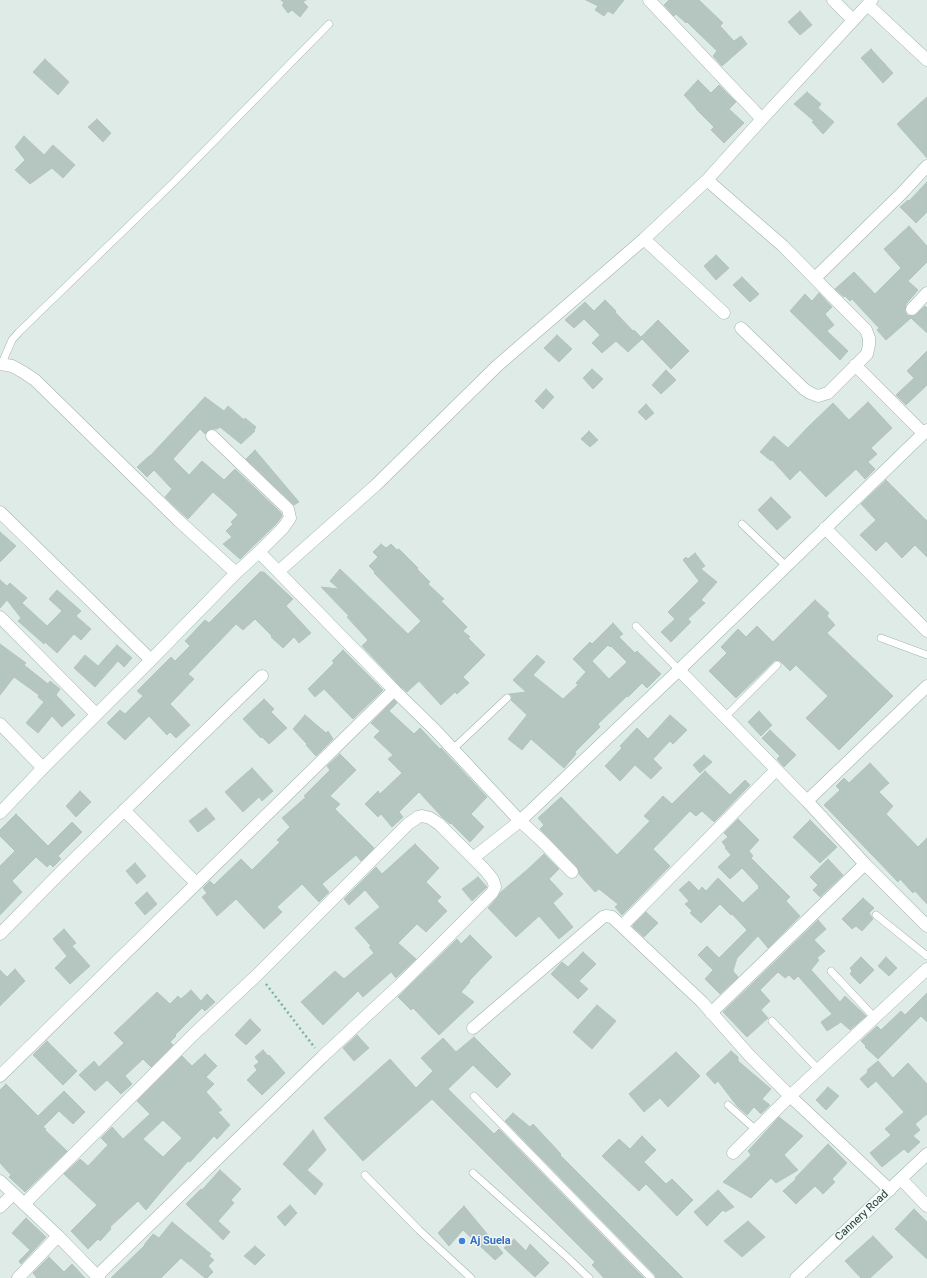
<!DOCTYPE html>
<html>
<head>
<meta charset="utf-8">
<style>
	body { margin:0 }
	canvas { display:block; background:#dfebe7 }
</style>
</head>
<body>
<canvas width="927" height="1278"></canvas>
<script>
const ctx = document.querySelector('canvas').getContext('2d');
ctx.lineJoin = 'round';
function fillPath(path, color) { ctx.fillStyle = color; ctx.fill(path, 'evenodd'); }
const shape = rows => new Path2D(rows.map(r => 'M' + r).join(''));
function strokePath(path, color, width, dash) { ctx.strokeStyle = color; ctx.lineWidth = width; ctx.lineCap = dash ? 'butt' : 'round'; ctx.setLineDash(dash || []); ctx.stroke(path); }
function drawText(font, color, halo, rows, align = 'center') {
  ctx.font = font + ' Roboto,sans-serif'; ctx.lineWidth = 3; ctx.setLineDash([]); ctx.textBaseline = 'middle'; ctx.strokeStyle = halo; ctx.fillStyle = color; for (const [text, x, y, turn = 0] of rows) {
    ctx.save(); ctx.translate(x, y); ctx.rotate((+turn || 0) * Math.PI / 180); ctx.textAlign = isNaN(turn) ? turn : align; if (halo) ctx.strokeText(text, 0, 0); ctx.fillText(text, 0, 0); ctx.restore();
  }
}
const building = shape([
	[281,0,306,0,303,2,308,7,300,17,292,10,288,13,282,5,284,3,281,0],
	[586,0,624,0,613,14,608,11,604,16,595,10,598,6,586,0],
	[669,0,699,0,723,23,720,26,734,41,741,36,747,44,722,66,713,56,717,51,687,22,686,23,676,14,674,16,664,5,669,0],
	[800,11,812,25,800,35,788,22,800,11],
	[871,49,893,73,883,83,861,58,871,49],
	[45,59,69,82,58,95,33,72,45,59],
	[698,80,711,93,719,85,736,102,729,109,744,123,724,143,711,130,714,127,696,109,696,108,684,95,698,80],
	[807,92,821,104,818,108,834,122,823,134,812,122,814,121,794,104,807,92],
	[927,97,927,158,897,124,927,97],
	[97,119,111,133,103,142,88,127,97,119],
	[24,136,44,155,53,145,75,165,63,178,52,168,30,184,15,170,25,160,15,147,24,136],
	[927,182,927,212,916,223,900,207,908,200,909,201,927,182],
	[909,226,927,246,927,262,908,281,918,290,906,304,905,311,907,315,914,316,917,314,925,306,927,308,927,333,911,318,886,340,877,330,879,328,852,299,850,301,845,296,844,297,835,289,854,272,875,294,901,268,884,249,909,226],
	[716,255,729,268,716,280,704,266,716,255],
	[742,277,759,294,750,302,733,285,742,277],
	[819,293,832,307,825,314,834,325,827,331,848,351,840,360,790,311,805,294,812,301,819,293],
	[605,300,616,311,615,312,633,331,634,330,641,337,658,320,689,351,671,369,642,339,628,352,616,341,602,353,592,343,600,335,584,319,574,328,565,320,585,302,594,311,605,300],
	[557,335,572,349,559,362,544,348,557,335],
	[927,351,927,385,906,405,896,395,914,378,907,371,927,351],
	[592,369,603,379,593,389,583,378,592,369],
	[666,370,676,380,661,394,652,385,666,370],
	[546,389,554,397,543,409,535,401,546,389],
	[205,397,224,411,228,406,244,420,245,418,256,427,254,430,255,431,241,444,220,427,217,429,210,429,205,434,200,429,173,459,189,475,202,461,224,480,235,469,281,513,282,516,277,523,240,559,223,544,232,537,226,531,233,524,231,522,238,515,231,508,213,492,188,519,165,497,172,489,154,470,147,477,137,467,149,456,150,456,205,397],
	[868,402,892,428,871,448,877,454,868,462,875,469,865,479,856,469,826,497,800,470,790,480,772,460,771,461,760,452,774,436,788,448,809,426,833,403,849,420,868,402],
	[646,404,654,413,646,420,638,412,646,404],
	[589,431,598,440,590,447,581,439,589,431],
	[255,450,299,502,294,505,246,459,255,450],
	[886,480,927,521,927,557,915,545,902,558,886,541,876,551,860,535,876,520,861,504,886,480],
	[771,497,791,517,777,530,758,510,771,497],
	[0,532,16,546,0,562,0,532],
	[381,544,386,548,391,544,397,550,399,549,418,568,417,569,430,582,428,584,444,599,441,601,467,627,463,631,470,637,468,638,485,655,463,677,469,683,457,694,455,692,441,705,419,681,407,692,399,685,362,646,368,640,347,617,349,616,321,587,339,589,330,581,340,569,408,634,421,621,374,573,375,572,369,566,378,557,373,552,381,544],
	[695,553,705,566,701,569,717,582,701,600,705,603,688,619,691,622,671,642,661,632,675,619,668,612,699,581,683,560,686,557,688,559,695,553],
	[260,572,264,572,293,599,286,606,311,633,299,643,294,637,283,648,271,637,272,636,255,619,243,630,236,624,188,674,194,679,170,704,190,725,176,738,170,732,167,735,149,716,125,740,107,723,120,710,125,714,143,696,137,691,171,657,175,661,190,646,185,641,205,620,209,623,260,572],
	[0,580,7,586,10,583,27,598,22,603,47,626,62,611,49,599,57,590,81,611,76,616,91,629,81,640,74,634,57,653,45,642,44,644,18,621,21,618,7,600,0,608,0,580],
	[815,600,829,613,827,616,835,625,827,633,893,696,839,750,806,718,828,696,796,665,790,671,780,661,775,660,736,698,709,671,727,653,721,647,738,629,746,637,757,626,773,642,815,600],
	[613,623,623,634,619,637,635,653,637,651,661,674,647,688,642,683,628,697,627,696,598,724,600,727,575,752,576,754,564,768,531,739,522,750,508,739,527,715,511,700,512,696,509,694,526,692,513,680,537,655,545,662,533,675,563,699,578,685,576,683,586,672,573,659,590,642,592,644,613,623],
	[608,645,610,647,611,646,627,662,609,679,592,661,608,645],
	[0,644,26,663,24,665,48,684,50,681,60,689,56,695,75,715,62,727,52,716,38,733,26,723,44,702,38,697,39,695,14,677,0,695,0,644],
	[117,645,132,658,124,667,118,661,95,687,74,668,85,655,98,666,117,645],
	[343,650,383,690,353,719,324,689,315,697,308,689,334,663,332,661,343,650],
	[264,699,274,709,271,712,287,728,269,744,262,737,261,738,243,719,264,699],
	[394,700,397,703,389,711,414,734,420,728,440,749,441,748,487,797,471,814,484,827,470,842,451,823,450,824,441,816,419,792,399,812,403,817,392,827,381,814,378,817,365,804,378,791,380,794,402,773,388,759,393,755,374,737,380,731,371,723,394,700],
	[759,711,772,725,761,736,748,722,759,711],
	[305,715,326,733,328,731,333,739,316,756,306,745,307,744,293,729,305,715],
	[670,715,687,730,673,744,670,741,653,759,662,768,651,779,635,765,620,781,605,766,622,748,620,746,637,728,648,739,670,715],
	[770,730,796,755,784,767,777,759,780,756,762,738,770,730],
	[340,754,356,770,330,796,340,804,335,809,374,848,361,861,356,855,322,884,329,892,319,902,302,884,277,907,282,912,264,929,236,899,217,916,202,897,207,893,203,888,210,881,214,885,241,859,252,870,280,842,277,840,290,827,282,818,306,797,304,796,330,770,327,766,340,754],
	[704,755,712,762,700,773,693,765,704,755],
	[870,763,889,783,879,792,893,806,886,814,918,847,927,838,927,904,915,891,913,893,900,879,898,882,824,805,840,790,836,786,844,778,849,783,870,763],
	[252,768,273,791,262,801,259,797,243,812,225,792,252,768],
	[705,771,730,795,745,780,750,785,714,822,702,811,696,816,690,811,653,849,670,866,622,915,615,907,618,904,599,889,595,892,579,874,579,871,577,867,540,829,544,825,538,818,561,797,617,855,650,821,644,816,663,796,672,804,705,771],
	[80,791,91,802,76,817,66,806,80,791],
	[206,808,215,819,198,832,189,821,206,808],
	[16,814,48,846,72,822,82,832,58,856,61,859,53,867,50,864,47,867,36,857,12,881,22,892,0,915,0,866,15,851,0,836,0,830,16,814],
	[738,819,759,840,749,851,753,856,751,858,790,897,786,901,800,916,768,948,758,936,737,958,733,971,738,977,720,994,705,979,713,970,698,955,707,946,719,958,747,930,732,914,731,915,720,904,701,923,690,913,692,911,685,904,689,901,679,890,689,881,699,891,702,887,706,891,718,878,743,903,759,888,758,887,759,886,742,868,730,879,718,867,731,855,725,848,726,847,722,842,728,837,724,833,738,819],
	[810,820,837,847,820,863,793,837,810,820],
	[415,844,439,868,426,882,441,897,437,901,447,911,426,932,417,924,398,943,416,959,396,978,391,972,363,997,358,991,323,1025,301,1002,335,971,344,979,374,953,369,947,371,946,355,928,380,907,365,890,349,905,344,899,376,867,382,874,415,844],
	[544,854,559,869,549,879,563,894,553,903,573,927,559,939,539,916,516,937,488,908,497,898,501,892,528,869,544,854],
	[828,859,843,875,820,897,813,890,818,885,810,877,828,859],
	[135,863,146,876,137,884,126,871,135,863],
	[478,877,487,887,472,901,462,889,478,877],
	[147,892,157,904,145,915,135,903,147,892],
	[863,898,874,908,869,913,873,919,862,931,856,926,852,929,842,919,863,898],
	[646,912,658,923,644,937,633,927,633,925,646,912],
	[818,920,826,929,814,940,825,951,817,958,819,960,811,970,840,1002,845,996,866,1016,850,1030,841,1022,827,1031,821,1022,832,1014,798,976,794,980,789,975,785,978,778,972,760,990,770,1001,761,1010,768,1018,747,1037,723,1012,818,920],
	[64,929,76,943,72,946,90,966,70,984,55,968,67,956,53,939,64,929],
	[470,935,492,957,469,981,470,982,461,992,474,1002,439,1035,413,1008,411,1010,398,997,457,939,461,944,470,935],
	[583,952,596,964,579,981,588,989,578,999,551,974,562,962,568,967,583,952],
	[861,957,874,970,860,984,850,974,852,971,850,968,861,957],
	[886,957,897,968,889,976,878,966,886,957],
	[15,969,25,981,0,1006,0,970,7,977,15,969],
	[191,990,201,1001,207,994,215,1002,205,1011,202,1008,175,1035,176,1036,170,1042,173,1045,151,1067,143,1059,125,1076,132,1084,121,1094,107,1080,95,1091,79,1075,94,1061,99,1067,124,1043,114,1033,157,992,170,1004,178,996,181,999,191,990],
	[927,993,927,1022,921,1016,878,1059,865,1047,866,1046,861,1041,877,1026,881,1030,901,1011,905,1015,927,993],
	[597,1005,616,1021,592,1049,573,1032,597,1005],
	[250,1019,261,1030,246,1045,235,1035,250,1019],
	[357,1035,369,1048,354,1061,343,1048,357,1035],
	[474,1037,511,1074,497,1088,473,1065,448,1089,494,1134,499,1129,644,1278,604,1278,592,1265,595,1262,432,1099,363,1161,324,1118,390,1059,416,1088,433,1071,421,1058,443,1038,456,1052,474,1037],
	[47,1041,77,1071,63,1085,33,1055,47,1041],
	[263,1050,268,1056,269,1055,285,1073,262,1095,247,1080,257,1070,254,1066,259,1062,255,1057,263,1050],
	[731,1051,738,1057,738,1061,771,1089,762,1099,770,1105,761,1114,754,1107,747,1115,737,1106,718,1081,715,1084,706,1074,731,1051],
	[676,1052,700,1076,668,1107,660,1098,644,1112,629,1094,676,1052],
	[205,1054,217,1066,206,1077,214,1084,206,1092,222,1110,218,1112,230,1125,217,1139,214,1136,190,1162,188,1161,165,1187,146,1210,138,1201,110,1227,111,1229,100,1241,98,1239,88,1249,71,1231,97,1205,64,1174,80,1159,88,1166,108,1145,101,1138,112,1127,123,1139,150,1114,137,1101,182,1056,192,1066,205,1054],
	[163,1120,182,1138,163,1157,143,1139,163,1120],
	[878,1061,893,1078,908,1063,927,1084,927,1114,915,1124,920,1130,913,1136,920,1142,908,1153,904,1149,882,1167,870,1153,891,1135,885,1129,904,1112,876,1081,868,1088,860,1079,868,1072,867,1070,878,1061],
	[6,1084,38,1116,64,1091,85,1112,73,1124,59,1111,43,1127,46,1129,45,1130,67,1151,25,1192,9,1177,11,1175,0,1163,0,1090,6,1084],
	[828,1087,839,1096,826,1110,816,1100,828,1087],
	[513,1113,530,1127,533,1124,561,1154,560,1155,683,1278,656,1278,655,1275,505,1121,513,1113],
	[779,1117,803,1136,784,1155,798,1170,776,1183,771,1178,751,1198,723,1182,751,1155,748,1151,779,1117],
	[313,1130,326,1150,307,1170,323,1184,315,1195,283,1164,313,1130],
	[642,1136,656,1150,644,1162,666,1184,672,1179,693,1200,677,1216,646,1184,639,1191,602,1156,619,1139,630,1149,642,1136],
	[828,1144,847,1163,832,1179,835,1182,823,1194,815,1186,796,1204,783,1191,796,1179,795,1178,828,1144],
	[220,1170,241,1189,231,1200,234,1203,218,1221,230,1232,223,1240,186,1204,201,1189,202,1190,220,1170],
	[718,1190,734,1207,725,1212,723,1210,707,1226,694,1212,718,1190],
	[290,1205,297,1213,285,1226,277,1217,290,1205],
	[464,1206,503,1253,495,1260,463,1230,449,1246,438,1233,464,1206],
	[914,1209,927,1222,927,1259,895,1229,914,1209],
	[26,1218,46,1237,21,1264,19,1261,30,1250,12,1233,26,1218],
	[748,1221,765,1237,742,1257,724,1241,748,1221],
	[172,1222,211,1254,209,1256,214,1260,208,1266,213,1272,207,1278,205,1278,181,1258,161,1278,111,1278,145,1245,144,1245,153,1234,159,1238,172,1222],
	[873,1236,893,1257,870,1278,861,1278,845,1261,873,1236],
	[514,1239,526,1251,530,1244,549,1263,535,1277,504,1248,514,1239],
	[255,1246,265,1255,255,1265,244,1256,255,1246],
	[49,1257,64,1272,72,1264,85,1278,37,1278,33,1273,49,1257]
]);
const path = shape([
	[266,984,315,1048]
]);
const lane = shape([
	[2,363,12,340,19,332,176,180,329,24],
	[742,524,786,566],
	[636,626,679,670],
	[881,638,927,655],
	[725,717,777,665],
	[453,749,507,698],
	[876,915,927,956],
	[831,971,875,1018],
	[772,1021,819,1070],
	[474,1096,651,1278],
	[728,1105,756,1130],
	[473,1173,566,1256,589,1278],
	[365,1175,419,1230,471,1278]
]);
const street = shape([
	[649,0,762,119],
	[833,0,853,20],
	[868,5,927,60],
	[707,180,783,246,842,306,866,330,869,338,869,345,867,354,828,393,818,396,810,393,804,389,741,328],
	[644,239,724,313],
	[815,278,902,193,927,166],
	[912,309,927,293],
	[0,364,12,366,23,372,35,380,179,521,236,573],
	[855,365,923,433],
	[212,436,288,509,290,518,283,528,259,552],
	[0,512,151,660],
	[825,528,927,631],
	[279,571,376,485,497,366,644,239,707,180,762,119,872,0],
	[0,617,96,714],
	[679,670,807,801,865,864,927,926],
	[0,724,43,768],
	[807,801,927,686],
	[124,810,196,883],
	[473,858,520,821,542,841,572,872],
	[622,926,776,770],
	[0,934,61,872,262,676],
	[711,1013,865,864],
	[473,1028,603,917,606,916,612,917,702,1002,749,1055,790,1096,890,1190],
	[0,1076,394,690],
	[733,1153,790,1096,927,969],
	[901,1179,927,1206],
	[24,1204,194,1034,258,974,408,824,418,817,422,816,430,818,439,824,486,871,493,880,495,887,492,893,405,980,322,1057,97,1276],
	[0,1207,13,1194],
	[18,1278,58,1236]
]);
const secondary = shape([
	[0,813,43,768,151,660,236,573,259,552,394,690,435,730,520,821,679,670,927,430],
	[0,1181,58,1236,99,1278],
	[796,1278,927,1154]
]);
const markers = [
	[462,1241,4,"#3f7fe0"]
];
const streetNames = [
	["Cannery Road",862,1216,-43]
];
const shopNames = [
	["Aj Suela",470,1241]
];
fillPath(building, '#b5c6c0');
strokePath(building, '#b2c5bf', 1);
strokePath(lane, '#a2b3af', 8);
strokePath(street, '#a2b3af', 13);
strokePath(secondary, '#9eb7b1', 13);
strokePath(path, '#7fb0a6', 2.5, [2, 3]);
strokePath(lane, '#fff', 7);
strokePath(street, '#fff', 12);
strokePath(secondary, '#fff', 12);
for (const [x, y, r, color] of markers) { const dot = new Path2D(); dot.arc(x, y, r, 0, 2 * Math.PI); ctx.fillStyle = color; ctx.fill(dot); strokePath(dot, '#f0f8f5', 1.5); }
drawText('11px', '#203c37', '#f0f8f5', streetNames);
drawText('bold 11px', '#366cbe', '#f0f8f5', shopNames, 'left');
</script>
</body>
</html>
